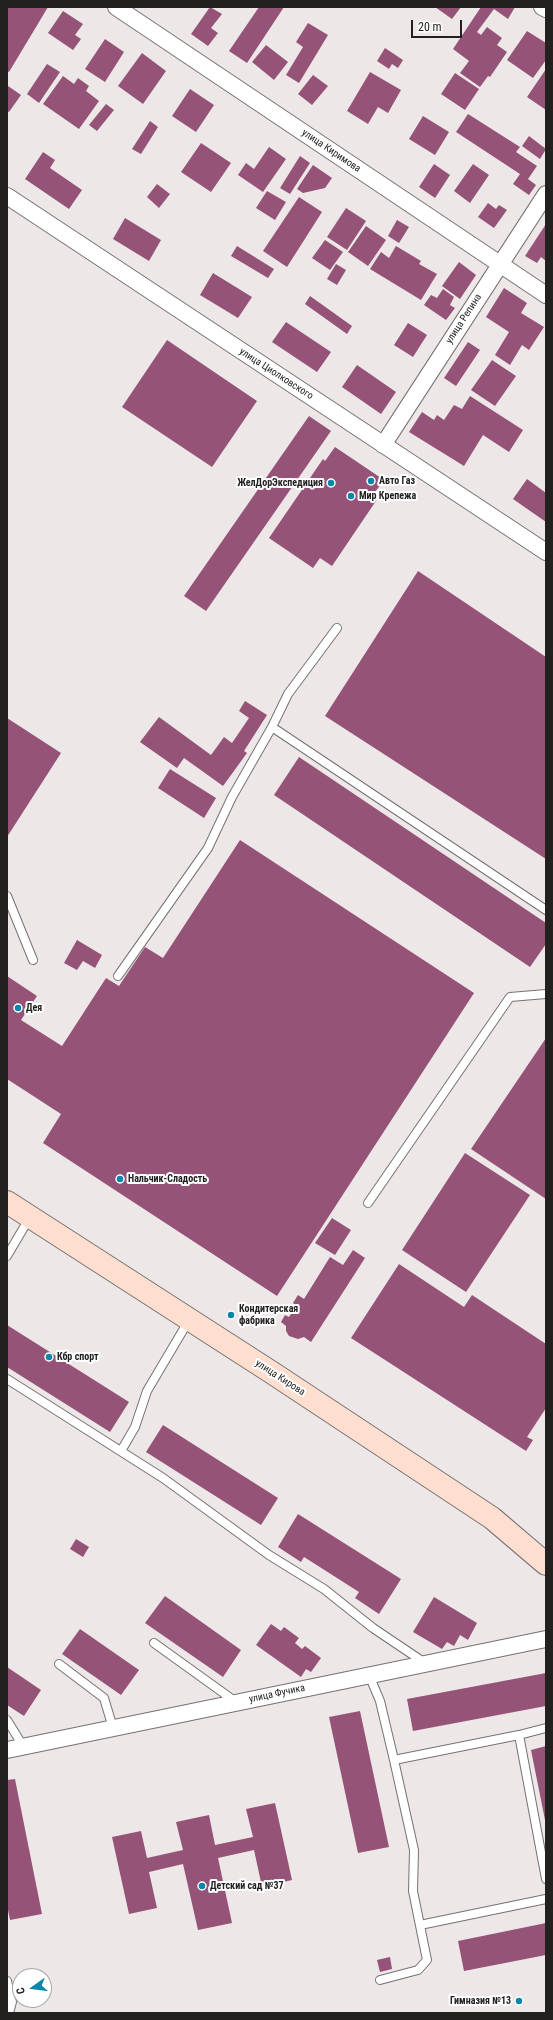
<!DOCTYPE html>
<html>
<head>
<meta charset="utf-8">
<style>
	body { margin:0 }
	#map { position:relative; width:553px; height:2020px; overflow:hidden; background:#eee7e7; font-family:"Roboto Condensed",sans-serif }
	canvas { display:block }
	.frame { position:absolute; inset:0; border:8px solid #232020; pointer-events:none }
	.north { position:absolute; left:12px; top:1968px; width:40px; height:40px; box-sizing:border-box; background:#fff; border:1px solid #a7a6a6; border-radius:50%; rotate:256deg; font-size:11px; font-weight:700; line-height:16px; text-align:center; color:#232020 }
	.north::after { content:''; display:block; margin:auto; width:14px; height:18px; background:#0986a9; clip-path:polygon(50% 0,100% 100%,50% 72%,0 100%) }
	.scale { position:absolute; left:411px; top:20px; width:51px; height:18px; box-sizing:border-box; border:2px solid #232020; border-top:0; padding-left:5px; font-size:12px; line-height:14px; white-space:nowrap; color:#232020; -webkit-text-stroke:3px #fff; paint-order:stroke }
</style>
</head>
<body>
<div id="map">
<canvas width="553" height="2020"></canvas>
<div class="frame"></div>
<div class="north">С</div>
<div class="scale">20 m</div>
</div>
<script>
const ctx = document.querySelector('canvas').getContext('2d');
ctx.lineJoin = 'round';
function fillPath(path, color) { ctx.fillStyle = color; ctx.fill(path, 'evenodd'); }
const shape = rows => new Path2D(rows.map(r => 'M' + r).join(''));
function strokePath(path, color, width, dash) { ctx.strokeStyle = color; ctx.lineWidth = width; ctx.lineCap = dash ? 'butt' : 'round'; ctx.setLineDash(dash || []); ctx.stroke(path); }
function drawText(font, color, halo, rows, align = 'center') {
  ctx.font = font + ' "Roboto Condensed",sans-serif'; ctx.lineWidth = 4; ctx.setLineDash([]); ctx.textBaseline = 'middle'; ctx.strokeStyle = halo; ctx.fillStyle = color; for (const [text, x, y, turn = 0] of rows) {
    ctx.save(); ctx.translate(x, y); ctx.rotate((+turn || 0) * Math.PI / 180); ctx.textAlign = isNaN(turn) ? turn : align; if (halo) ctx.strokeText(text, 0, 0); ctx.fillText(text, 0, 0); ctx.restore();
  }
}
const building = shape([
	[7,7,48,7,9,72,7,71],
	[210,7,222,14,211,28,218,33,208,46,191,34],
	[259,7,284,7,247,63,229,51],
	[435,7,461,7,452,19],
	[481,7,515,7,508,19,494,9,477,32,481,35,487,27,502,38,497,45,507,52,490,77,488,76,480,87,460,73,469,61,453,49],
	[63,11,83,24,75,35,81,39,73,50,48,33],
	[308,23,328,35,299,83,286,75,303,47,296,42],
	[527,31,546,43,546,60,533,78,507,60],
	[105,39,124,52,105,82,85,69],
	[266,45,288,62,274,80,252,62],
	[385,48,403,60,398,68,392,64,389,69,377,61],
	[142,53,166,71,143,104,118,86],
	[47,64,60,72,39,103,27,94],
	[546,69,546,110,527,97],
	[370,72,401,90,388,113,378,107,368,124,347,111],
	[455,73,479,89,465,110,441,94],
	[313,75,328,86,312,105,298,94],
	[63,76,74,84,78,78,89,86,86,91,99,101,79,129,43,104],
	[8,86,21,95,9,112,7,111],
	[190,89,214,105,196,132,172,116],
	[106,104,114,110,97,131,89,125],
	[468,114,520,147,516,152,537,166,528,179,536,185,529,195,513,184,520,174,456,132],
	[423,116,449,132,435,155,409,139],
	[150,121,158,127,141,154,132,149],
	[529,136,546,149,540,159,522,146],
	[201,143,231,163,211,192,181,172],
	[269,147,286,159,263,192,238,175,246,163,254,169],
	[43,152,55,160,50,168,82,190,69,209,25,179],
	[300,156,310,163,290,194,280,188],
	[434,164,450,175,435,198,419,187],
	[473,164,489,175,470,203,454,191],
	[313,165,332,178,325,188,303,193,297,189],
	[157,184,170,194,159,208,147,197],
	[267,191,286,202,275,220,256,208],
	[299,197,322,212,287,267,263,251],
	[488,203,496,209,499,205,507,210,494,228,478,217],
	[346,208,366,221,347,250,327,237],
	[125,218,161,240,149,261,113,239],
	[397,220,409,227,399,243,388,236],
	[546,224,546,261,541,257,537,263,525,256],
	[366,226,386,240,368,266,348,252],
	[325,240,343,252,330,270,312,258],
	[237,246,274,269,268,278,231,256],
	[396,246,421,261,419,264,437,274,421,300,370,269,381,252,389,258],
	[459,262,476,275,460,299,442,286],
	[336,264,346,270,337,285,327,279],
	[213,273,252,297,238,318,200,295],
	[504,288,527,303,521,313,544,327,529,350,522,345,510,365,495,355,509,332,486,317],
	[443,289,454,297,450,305,455,308,446,320,424,305,431,295,437,298],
	[310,296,352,326,347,334,305,304],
	[286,322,331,352,317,372,272,342],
	[408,323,427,335,413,357,394,345],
	[167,340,257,401,212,467,122,407],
	[468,342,480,350,456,386,444,378],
	[492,360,516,376,495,406,471,390],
	[357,365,396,392,381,414,342,387],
	[470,396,523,430,509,452,483,435,464,466,409,432,422,412,434,420,437,415,444,420,454,405,462,409],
	[309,416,331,431,206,611,184,596],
	[335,447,384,480,375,492,380,495,332,566,320,558,313,568,269,538,323,459,325,461],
	[527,479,546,493,546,522,513,499],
	[418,571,546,657,546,859,325,716],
	[245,701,267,715,244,751,247,753,223,786,184,758,177,768,140,742,159,717,211,755,224,737,232,743,249,718,239,711],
	[7,718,61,753,7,837],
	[299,757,546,923,546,944,530,967,274,795],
	[170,769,216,798,204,818,158,788],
	[240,840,474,993,277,1296,43,1143,61,1114,7,1079,7,976,37,996,21,1020,62,1046,106,978,119,986,145,947,163,958],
	[77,940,102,955,95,968,83,961,77,970,64,963],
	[546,1038,546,1199,471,1149],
	[465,1153,530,1195,466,1292,402,1250],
	[332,1218,351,1230,335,1255,315,1243],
	[353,1250,365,1258,311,1342,304,1337,298,1339,289,1336,286,1331,286,1326,281,1322,285,1315,289,1317,296,1306,293,1303,298,1295,304,1299,330,1257,343,1265],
	[399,1264,464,1307,472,1295,546,1344,546,1408,527,1437,533,1440,526,1451,351,1338],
	[7,1325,129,1402,110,1432,7,1367],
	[163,1425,278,1498,261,1525,146,1452],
	[298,1514,401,1579,379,1614,355,1598,359,1592,304,1557,301,1562,278,1547],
	[76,1539,89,1547,83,1557,70,1549],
	[165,1596,241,1650,223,1677,145,1623],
	[434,1597,477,1623,468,1640,460,1635,454,1646,447,1642,442,1649,413,1632],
	[271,1624,281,1631,284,1627,299,1638,295,1643,302,1649,305,1646,321,1658,311,1672,306,1669,301,1677,256,1645],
	[80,1629,139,1670,121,1695,62,1654],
	[7,1667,41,1690,24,1716,7,1705],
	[546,1673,546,1706,413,1731,407,1699],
	[360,1711,389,1847,358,1853,329,1717],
	[546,1746,546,1820,545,1820,531,1750],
	[15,1779,42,1914,10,1920,7,1905,7,1780],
	[275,1803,292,1880,262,1887,254,1850,218,1858,232,1923,198,1930,183,1864,149,1872,157,1908,129,1914,112,1837,141,1831,147,1858,183,1850,176,1822,209,1815,215,1845,253,1837,246,1809],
	[546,1923,546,1955,464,1971,458,1941],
	[390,1957,392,1969,380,1972,377,1960]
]);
const lane = shape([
	[337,628,288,694,272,727,546,910],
	[7,896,33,960],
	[118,976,208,848,232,797,272,727],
	[368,1203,510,997,546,994],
	[7,1256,30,1217],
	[7,1379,163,1478,269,1555,324,1589,373,1628,425,1663],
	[121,1451,135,1427,147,1391,189,1320],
	[154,1643,236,1702],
	[59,1664,104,1698,113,1728],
	[369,1675,380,1701,394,1760,519,1735,546,1879],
	[7,1720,23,1746],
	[519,1735,546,1728],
	[420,1925,546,1899],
	[380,1980,418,1970,427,1960,413,1891,414,1850,394,1760],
	[7,1981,12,2002,9,2013]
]);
const street = shape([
	[116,7,546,295],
	[542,7,546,9],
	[7,196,546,552],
	[383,445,546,194],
	[7,1750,546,1639]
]);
const secondary = shape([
	[7,1202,271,1372,492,1518,546,1564]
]);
const markers = [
	[371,481,4,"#0986a9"],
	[331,483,4,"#0986a9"],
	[351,496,4,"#0986a9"],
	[18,1008,4,"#0986a9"],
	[120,1179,4,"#0986a9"],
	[231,1315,4,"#0986a9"],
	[49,1357,4,"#0986a9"],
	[202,1886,4,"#0986a9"],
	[519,2001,4,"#0986a9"]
];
const streetNames = [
	["улица Киримова",331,151,34],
	["улица Репина",464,319,-57],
	["улица Циолковского",276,374,33],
	["улица Кирова",280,1378,33],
	["улица Фучика",277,1694,-12]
];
const poiNames = [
	["Авто Газ",379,481],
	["ЖелДорЭкспедиция",323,483,"right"],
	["Мир Крепежа",359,496],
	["Дея",26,1008],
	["Нальчик-Сладость",128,1179],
	["Кондитерская",239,1309],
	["фабрика",239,1321],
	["Кбр спорт",57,1357],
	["Детский сад №37",210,1886],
	["Гимназия №13",511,2001,"right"]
];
fillPath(building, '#955378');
strokePath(lane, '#777171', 10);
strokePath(street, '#777171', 18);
strokePath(secondary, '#777171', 24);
strokePath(lane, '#fff', 8);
strokePath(street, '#fff', 16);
strokePath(secondary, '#fedfcf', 22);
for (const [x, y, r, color] of markers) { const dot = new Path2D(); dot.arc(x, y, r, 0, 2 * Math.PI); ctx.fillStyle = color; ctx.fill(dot); strokePath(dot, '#fff', 1.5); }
drawText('10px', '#232020', '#fff', streetNames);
drawText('bold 10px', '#232020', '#fff', poiNames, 'left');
</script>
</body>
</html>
